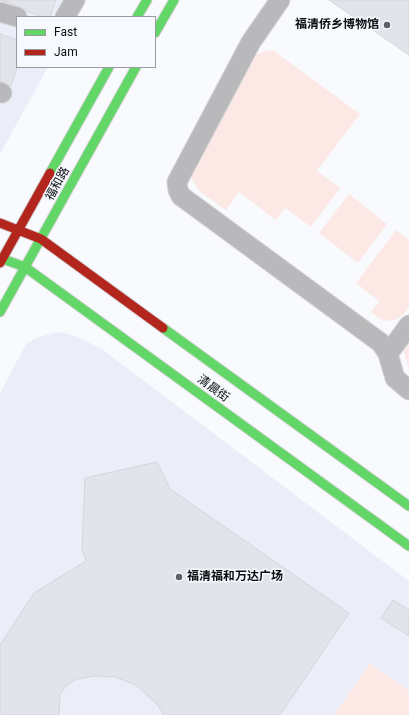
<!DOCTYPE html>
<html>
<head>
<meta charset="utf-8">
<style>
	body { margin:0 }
	#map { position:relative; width:409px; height:715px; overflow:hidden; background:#f9fafd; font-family:Roboto,sans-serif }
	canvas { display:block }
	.legend { position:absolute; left:16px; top:16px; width:140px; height:52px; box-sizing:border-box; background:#f7f9ff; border:1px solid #999ba0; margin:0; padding:5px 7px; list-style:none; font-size:12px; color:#0b0d11 }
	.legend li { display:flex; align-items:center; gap:8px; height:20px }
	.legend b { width:20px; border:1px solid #999ba0 }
</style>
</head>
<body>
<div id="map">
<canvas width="409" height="715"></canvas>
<ul class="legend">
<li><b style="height:5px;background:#63d668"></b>Fast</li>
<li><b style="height:5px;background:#b3261e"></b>Jam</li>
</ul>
</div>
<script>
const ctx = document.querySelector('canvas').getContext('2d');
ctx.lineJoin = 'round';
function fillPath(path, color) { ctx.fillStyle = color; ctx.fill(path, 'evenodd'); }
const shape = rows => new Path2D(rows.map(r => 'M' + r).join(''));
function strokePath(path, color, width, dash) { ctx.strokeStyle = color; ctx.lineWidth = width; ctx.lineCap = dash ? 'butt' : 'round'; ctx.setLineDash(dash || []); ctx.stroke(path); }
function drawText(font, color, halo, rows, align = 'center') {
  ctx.font = font + ' Roboto,"Noto Sans SC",sans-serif'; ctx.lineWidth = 3; ctx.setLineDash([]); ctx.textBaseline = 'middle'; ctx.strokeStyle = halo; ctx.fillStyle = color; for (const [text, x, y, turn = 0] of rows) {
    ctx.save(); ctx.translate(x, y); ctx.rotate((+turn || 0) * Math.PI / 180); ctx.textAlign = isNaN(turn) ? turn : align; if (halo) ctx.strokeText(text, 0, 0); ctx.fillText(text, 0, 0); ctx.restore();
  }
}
const built = shape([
	[0,0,87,0,77,17,17,17,17,67,48,67,0,154],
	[60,332,76,336,103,350,409,581,409,691,370,663,334,715,0,715,0,393,26,344,38,337]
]);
const green = shape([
	[267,50,274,51,360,114,317,171,340,188,311,227,285,208,276,220,239,192,226,210,199,191,192,179,193,169,256,55],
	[349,194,387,224,358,263,319,233],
	[396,230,409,240,409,307,403,315,397,319,389,321,380,319,371,312,379,301,356,283],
	[409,339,409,370,404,352,404,345],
	[370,663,409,691,409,715,334,715]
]);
const building = shape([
	[1,0,56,0,50,17,43,17,26,11,20,7,1,0],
	[329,0,409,0,409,55,329,0],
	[0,34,17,40,17,68,11,86,0,81,0,34],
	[157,462,170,489,349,613,280,715,163,715,158,705,136,685,115,677,95,676,77,679,67,685,60,694,59,715,0,715,0,645,34,593,86,561,82,548,85,478,157,462],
	[393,600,409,610,409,636,381,618,393,600]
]);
const street = shape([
	[280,0,251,42,177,182,178,190,181,196,381,343,388,354,395,378,409,390],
	[0,12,17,17],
	[65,17,75,0],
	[0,92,2,93],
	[388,354,409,325]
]);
const fast = shape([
	[137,17,147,0],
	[155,33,174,0],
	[50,173,109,67],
	[0,258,25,267,409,546],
	[0,312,136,67],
	[163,328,409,506]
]);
const jam = shape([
	[0,223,41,239,163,328],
	[0,263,50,173]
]);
const markers = [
	[387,25,4,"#5e6064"],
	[179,577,4,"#5e6064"]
];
const poiNames = [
	["福清侨乡博物馆",379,25],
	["福清福和万达广场",187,577,"left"]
];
const streetNames = [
	["福和路",58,184,-61],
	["清晨街",213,389,36]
];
fillPath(built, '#ebeef9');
fillPath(green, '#fce9e5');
fillPath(building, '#e2e4ec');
strokePath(building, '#d5d6da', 1);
strokePath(street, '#d4d4d6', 21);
strokePath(fast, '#d4d4d6', 11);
strokePath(jam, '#d4d4d6', 11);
strokePath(street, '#b9b9bc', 19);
strokePath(fast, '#63d668', 9);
strokePath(jam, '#b3261e', 9);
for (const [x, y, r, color] of markers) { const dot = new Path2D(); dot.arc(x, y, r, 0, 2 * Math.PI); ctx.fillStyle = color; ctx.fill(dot); strokePath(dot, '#f7f9ff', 1.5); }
drawText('bold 12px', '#0b0d11', '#f7f9ff', poiNames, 'right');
drawText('12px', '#0b0d11', '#f7f9ff', streetNames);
</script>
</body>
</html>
